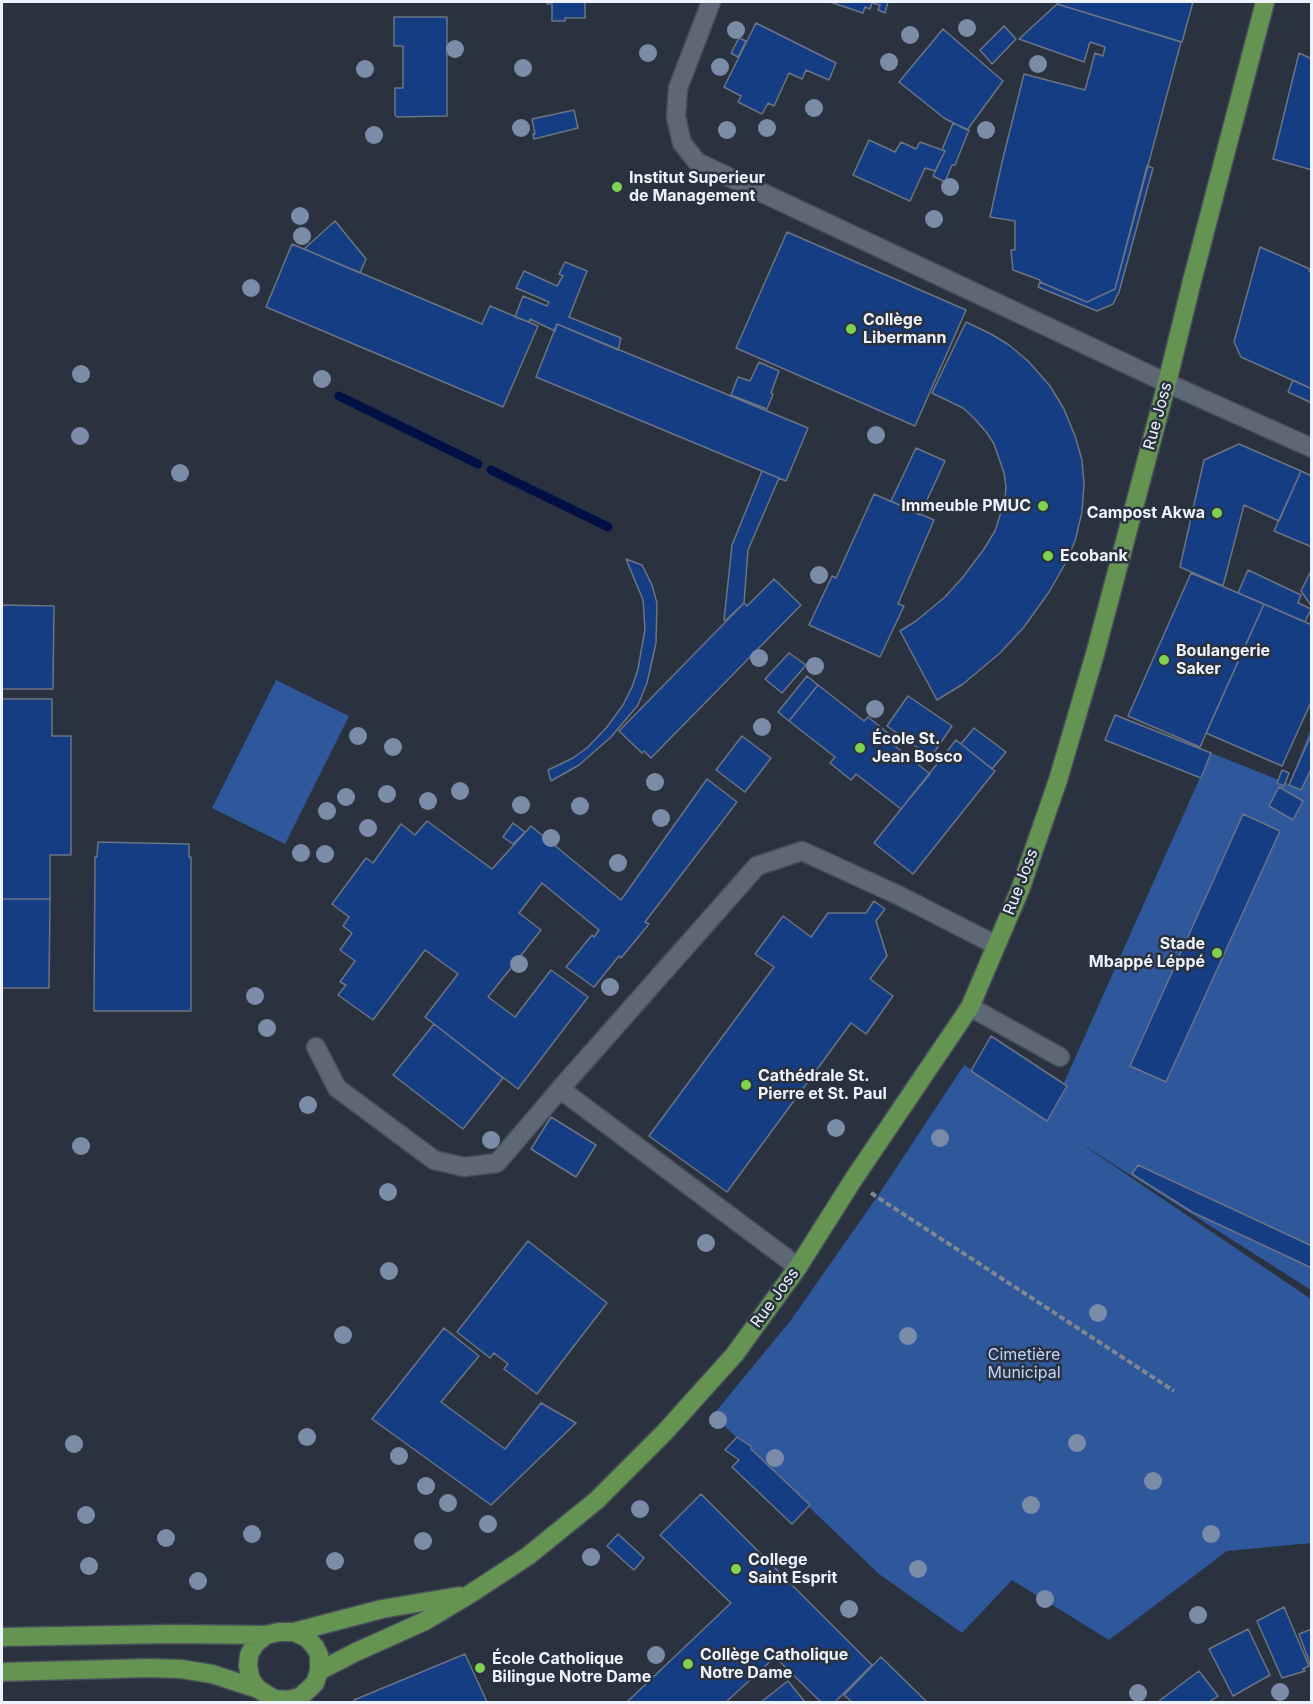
<!DOCTYPE html>
<html>
<head>
<meta charset="utf-8">
<style>
	body { margin:0 }
	#map { position:relative; width:1313px; height:1704px; overflow:hidden; background:#2a323f; font-family:Inter,sans-serif }
	canvas { display:block }
	.frame { position:absolute; inset:0; border:3px solid #eef3fc; pointer-events:none }
</style>
</head>
<body>
<div id="map">
<canvas width="1313" height="1704"></canvas>
<div class="frame"></div>
</div>
<script>
const ctx = document.querySelector('canvas').getContext('2d');
ctx.lineJoin = 'round';
function fillPath(path, color) { ctx.fillStyle = color; ctx.fill(path, 'evenodd'); }
const shape = rows => new Path2D(rows.map(r => 'M' + r).join(''));
function strokePath(path, color, width, dash) { ctx.strokeStyle = color; ctx.lineWidth = width; ctx.lineCap = dash ? 'butt' : 'round'; ctx.setLineDash(dash || []); ctx.stroke(path); }
function drawText(font, color, halo, rows, align = 'center') {
  ctx.font = font + ' Inter,sans-serif'; ctx.lineWidth = 5; ctx.setLineDash([]); ctx.textBaseline = 'middle'; ctx.strokeStyle = halo; ctx.fillStyle = color; for (const [text, x, y, turn = 0] of rows) {
    ctx.save(); ctx.translate(x, y); ctx.rotate((+turn || 0) * Math.PI / 180); ctx.textAlign = isNaN(turn) ? turn : align; if (halo) ctx.strokeText(text, 0, 0); ctx.fillText(text, 0, 0); ctx.restore();
  }
}
const green = shape([
	[276,680,349,716,285,844,212,808],
	[1311,728,1311,1290,1077,1141,1311,1299,1311,1543,1227,1551,1109,1640,1012,1580,962,1633,879,1574,713,1415,791,1320,877,1197,964,1065,1047,1121,1211,753,1289,784]
]);
const stream = shape([
	[339,396,478,464],
	[491,470,608,527]
]);
const building = shape([
	[547,2,585,2,585,18,565,18,565,21,552,21,552,4,547,4,547,2],
	[830,2,888,2,885,13,878,10,880,5,872,3,870,9,865,7,863,13,830,2],
	[1059,2,1193,2,1182,42,1057,4,1059,2],
	[1057,4,1181,42,1115,289,1087,302,1040,282,1040,280,1013,270,1011,250,1015,250,1015,221,990,217,1002,162,1024,74,1085,90,1095,53,1103,56,1105,47,1090,42,1084,62,1019,39,1057,4],
	[394,17,447,17,447,116,397,117,395,115,395,88,403,88,403,46,394,46,394,17],
	[756,23,836,63,829,80,806,70,802,79,789,73,774,106,768,103,762,114,738,102,741,96,724,87,756,23],
	[1004,26,1016,39,992,64,980,50,1004,26],
	[943,29,1003,81,967,130,944,118,899,82,943,29],
	[739,38,746,41,738,57,731,53,739,38],
	[1299,53,1312,59,1312,170,1273,159,1299,53],
	[574,110,578,128,534,139,533,134,535,134,532,119,574,110],
	[953,123,969,130,955,165,952,165,945,182,933,176,945,151,942,150,953,123],
	[869,140,895,152,901,142,916,149,920,142,945,151,935,171,925,168,910,201,853,175,869,140],
	[1147,166,1153,168,1119,292,1113,304,1097,311,1038,287,1040,282,1087,302,1115,289,1147,166],
	[335,221,366,259,360,273,304,249,335,221],
	[787,232,966,310,915,426,736,348,787,232],
	[292,244,482,324,490,306,538,326,503,407,266,307,292,244],
	[1260,247,1310,269,1309,271,1312,272,1312,389,1241,357,1234,342,1260,247],
	[565,262,587,271,569,317,621,338,618,350,557,324,555,331,530,319,529,322,515,317,523,296,547,306,549,302,516,288,524,271,557,286,563,276,559,274,565,262],
	[966,322,991,334,1009,345,1029,362,1050,386,1064,409,1075,436,1082,460,1084,484,1082,512,1075,541,1065,564,1049,592,1024,627,1000,653,963,684,937,700,900,631,916,621,945,597,963,577,984,549,995,531,1005,500,1006,486,1004,473,994,444,987,433,974,418,963,408,932,393,966,322],
	[557,324,808,428,786,481,536,377,557,324],
	[759,362,779,371,771,393,773,394,767,409,731,395,738,377,750,381,759,362],
	[1293,380,1312,389,1312,403,1288,392,1293,380],
	[1239,444,1301,471,1279,521,1244,505,1223,586,1180,567,1204,460,1239,444],
	[916,448,945,461,920,515,891,501,916,448],
	[762,471,779,478,748,550,744,603,726,620,724,620,732,545,762,471],
	[1301,471,1312,476,1312,547,1274,531,1301,471],
	[874,494,934,520,898,604,904,606,880,657,809,625,832,576,836,578,874,494],
	[626,559,642,565,652,585,657,603,656,643,647,683,638,705,611,737,579,765,551,781,548,770,573,758,588,747,607,727,623,705,632,687,638,669,645,629,643,600,626,559],
	[1312,569,1312,607,1301,591,1312,569],
	[1248,570,1301,595,1298,603,1311,609,1305,622,1238,593,1248,570],
	[1191,573,1264,604,1200,747,1128,716,1191,573],
	[774,579,801,605,651,758,644,751,642,753,619,731,744,603,747,606,774,579],
	[1264,604,1312,625,1312,700,1282,766,1206,733,1264,604],
	[2,605,54,606,53,689,2,689,2,605],
	[789,653,806,665,782,693,765,679,789,653],
	[807,676,818,685,789,721,778,712,807,676],
	[818,685,864,721,868,717,889,734,885,738,930,774,901,809,856,774,851,780,830,763,835,757,789,721,818,685],
	[908,696,952,726,931,757,887,726,908,696],
	[2,699,52,699,52,736,71,736,71,855,50,855,50,899,2,899,2,699],
	[1115,715,1211,753,1201,778,1105,740,1115,715],
	[974,728,1006,752,992,769,961,744,974,728],
	[1312,733,1312,767,1301,790,1289,785,1312,733],
	[742,736,771,758,745,792,716,770,742,736],
	[956,740,995,771,913,874,874,843,956,740],
	[1282,770,1289,773,1284,786,1277,783,1282,770],
	[707,779,737,802,645,922,649,924,621,958,619,956,594,987,566,967,592,935,594,937,599,930,542,883,519,913,541,930,488,997,515,1017,551,970,588,997,518,1089,425,1017,458,974,425,950,373,1020,338,995,346,985,340,982,355,961,340,950,352,933,343,926,349,917,332,904,366,858,373,863,401,824,415,835,427,821,492,869,531,826,621,900,707,779],
	[1279,787,1303,801,1293,820,1269,806,1279,787],
	[1243,814,1280,831,1166,1082,1130,1066,1243,814],
	[513,823,525,832,513,844,503,837,513,823],
	[98,842,189,844,189,857,191,857,191,1011,94,1011,95,857,97,857,98,842],
	[2,899,50,899,49,988,2,988,2,899],
	[874,901,885,909,876,921,887,956,870,979,893,996,866,1034,851,1023,727,1192,649,1136,774,967,755,954,783,916,811,937,828,913,866,913,874,901],
	[434,1024,503,1078,463,1129,393,1075,434,1024],
	[991,1036,1067,1086,1047,1121,971,1071,991,1036],
	[551,1117,596,1145,576,1177,531,1149,551,1117],
	[1138,1165,1312,1246,1312,1268,1192,1212,1132,1174,1138,1165],
	[528,1241,607,1303,537,1394,504,1369,508,1364,494,1353,490,1358,457,1332,528,1241],
	[444,1328,479,1356,441,1402,505,1449,541,1403,576,1423,491,1505,372,1419,444,1328],
	[737,1437,752,1447,751,1449,810,1505,792,1524,732,1467,739,1460,725,1450,737,1437],
	[701,1494,872,1665,835,1702,821,1702,775,1657,726,1702,627,1702,731,1603,660,1535,701,1494],
	[618,1534,644,1558,634,1570,607,1546,618,1534],
	[1284,1607,1309,1666,1303,1669,1305,1671,1282,1678,1257,1621,1284,1607],
	[1248,1629,1270,1675,1233,1696,1209,1649,1248,1629],
	[1312,1629,1312,1669,1299,1634,1312,1629],
	[465,1654,487,1702,354,1702,354,1700,465,1654],
	[881,1657,927,1702,852,1702,844,1695,881,1657],
	[1199,1671,1218,1696,1209,1702,1160,1702,1159,1701,1199,1671],
	[788,1681,805,1702,761,1702,788,1681]
]);
const path = shape([
	[871,1193,1174,1391]
]);
const minor = shape([
	[711,2,678,88,676,117,682,143,697,162,1167,383,1312,448],
	[970,1007,1060,1057],
	[316,1047,337,1088,434,1160,464,1167,497,1163,560,1089],
	[798,1267,560,1089,757,866,802,851,898,895,996,945]
]);
const major = shape([
	[294,1632,382,1609,459,1596],
	[2,1637,171,1634,266,1635],
	[319,1671,319,1655,315,1647,307,1638,294,1632,279,1632,266,1635,255,1644,249,1655,248,1666,251,1680,258,1689,274,1699,287,1700,300,1697,309,1689,315,1683,319,1671,356,1652,425,1621,470,1594,528,1556,597,1500,664,1433,735,1354,798,1267,853,1180,970,1007,1020,890,1058,780,1095,654,1167,383,1192,281,1265,2],
	[2,1672,148,1668,181,1669,212,1674,258,1689]
]);
const trees = [
	[967,28],
	[736,30],
	[910,35],
	[455,49],
	[648,53],
	[889,62],
	[1038,64],
	[720,67],
	[523,68],
	[365,69],
	[814,108],
	[521,128],
	[767,128],
	[727,130],
	[986,130],
	[374,135],
	[950,187],
	[300,216],
	[934,219],
	[302,236],
	[251,288],
	[81,374],
	[322,379],
	[876,435],
	[80,436],
	[180,473],
	[819,575],
	[759,658],
	[815,666],
	[875,709],
	[762,727],
	[358,736],
	[393,747],
	[655,782],
	[460,791],
	[387,794],
	[346,797],
	[428,801],
	[521,805],
	[580,806],
	[327,811],
	[661,818],
	[368,828],
	[551,838],
	[301,853],
	[325,854],
	[618,863],
	[519,964],
	[610,987],
	[255,996],
	[267,1028],
	[308,1105],
	[836,1128],
	[940,1138],
	[491,1140],
	[81,1146],
	[388,1192],
	[706,1243],
	[389,1271],
	[1098,1313],
	[343,1335],
	[908,1336],
	[718,1420],
	[307,1437],
	[1077,1443],
	[74,1444],
	[399,1456],
	[775,1458],
	[1153,1481],
	[426,1486],
	[448,1503],
	[1031,1505],
	[640,1509],
	[86,1515],
	[488,1524],
	[252,1534],
	[1211,1534],
	[166,1538],
	[423,1541],
	[591,1557],
	[335,1561],
	[89,1566],
	[918,1569],
	[198,1581],
	[1045,1599],
	[849,1609],
	[1198,1615],
	[656,1655],
	[1280,1692],
	[1138,1693]
];
const markers = [
	[617,187,6,"#80d051"],
	[851,329,6,"#80d051"],
	[1043,506,6,"#80d051"],
	[1217,513,6,"#80d051"],
	[1048,556,6,"#80d051"],
	[1164,660,6,"#80d051"],
	[860,748,6,"#80d051"],
	[1217,953,6,"#80d051"],
	[746,1085,6,"#80d051"],
	[736,1569,6,"#80d051"],
	[688,1664,6,"#80d051"],
	[480,1668,6,"#80d051"]
];
const poiNames = [
	["Institut Superieur",629,178],
	["de Management",629,196],
	["Collège",863,320],
	["Libermann",863,338],
	["Immeuble PMUC",1031,506,"right"],
	["Campost Akwa",1205,513,"right"],
	["Ecobank",1060,556],
	["Boulangerie",1176,651],
	["Saker",1176,669],
	["École St.",872,739],
	["Jean Bosco",872,757],
	["Stade",1205,944,"right"],
	["Mbappé Léppé",1205,962,"right"],
	["Cathédrale St.",758,1076],
	["Pierre et St. Paul",758,1094],
	["College",748,1560],
	["Saint Esprit",748,1578],
	["Collège Catholique",700,1655],
	["Notre Dame",700,1673],
	["École Catholique",492,1659],
	["Bilingue Notre Dame",492,1677]
];
const streetNames = [
	["Rue Joss",1158,416,-75],
	["Rue Joss",1021,882,-69],
	["Rue Joss",775,1298,-54]
];
const parkNames = [
	["Cimetière",1024,1355],
	["Municipal",1024,1373]
];
fillPath(green, '#2f579c');
strokePath(stream, '#001044', 9);
fillPath(building, '#153d84');
strokePath(building, '#6b7484', 1.5);
strokePath(minor, '#474d59', 21);
strokePath(major, '#474d59', 21);
strokePath(path, '#808692', 4, [6, 3]);
strokePath(minor, '#5e6776', 18);
strokePath(major, '#649352', 18);
ctx.fillStyle = '#7b8ca9';
for (const [x, y] of trees) { ctx.beginPath(); ctx.arc(x, y, 9, 0, 2 * Math.PI); ctx.fill(); }
for (const [x, y, r, color] of markers) { const dot = new Path2D(); dot.arc(x, y, r, 0, 2 * Math.PI); ctx.fillStyle = color; ctx.fill(dot); strokePath(dot, '#2a323f', 2); }
drawText('bold 16px', '#eef3fc', '#2a323f', poiNames, 'left');
drawText('16px', '#eef3fc', '#2a323f', streetNames);
drawText('16px', '#bdd6ff', '#2a323f', parkNames);
</script>
</body>
</html>
